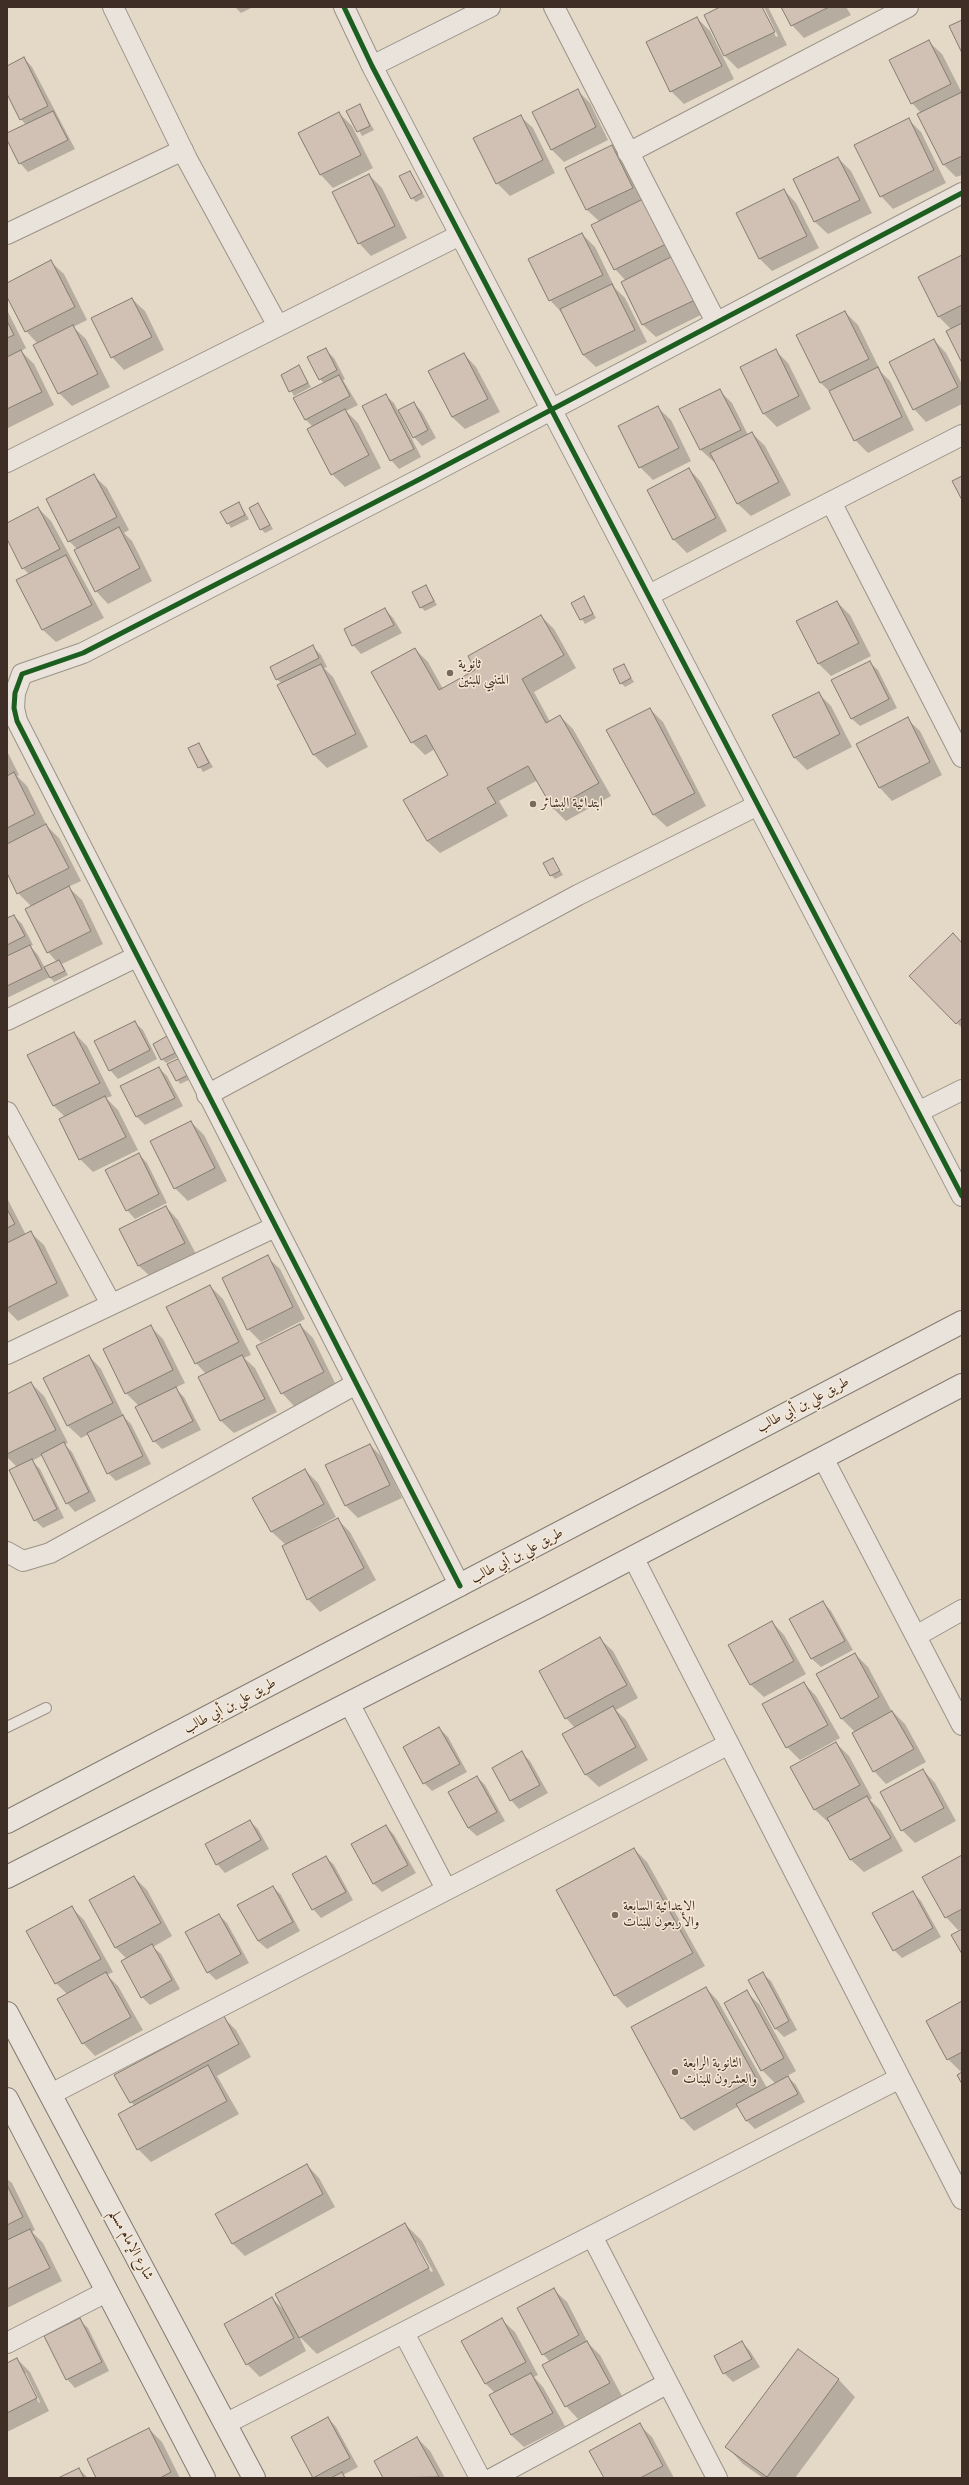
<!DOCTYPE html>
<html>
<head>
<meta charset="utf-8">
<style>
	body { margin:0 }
	#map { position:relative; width:969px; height:2485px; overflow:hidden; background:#e4d8c7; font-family:"IM FELL Great Primer",serif }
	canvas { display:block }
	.frame { position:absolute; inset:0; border:8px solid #3e2e25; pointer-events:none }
</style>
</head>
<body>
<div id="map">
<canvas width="969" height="2485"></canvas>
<div class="frame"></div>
</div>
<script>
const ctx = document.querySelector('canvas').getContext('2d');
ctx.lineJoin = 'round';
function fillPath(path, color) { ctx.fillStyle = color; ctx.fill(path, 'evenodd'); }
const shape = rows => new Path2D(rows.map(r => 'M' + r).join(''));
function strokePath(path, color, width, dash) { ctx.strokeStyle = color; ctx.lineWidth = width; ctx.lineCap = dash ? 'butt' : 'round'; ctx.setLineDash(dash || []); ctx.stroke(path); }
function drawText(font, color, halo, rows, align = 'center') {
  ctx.font = font + ' "IM FELL Great Primer",Amiri,serif'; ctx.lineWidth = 3; ctx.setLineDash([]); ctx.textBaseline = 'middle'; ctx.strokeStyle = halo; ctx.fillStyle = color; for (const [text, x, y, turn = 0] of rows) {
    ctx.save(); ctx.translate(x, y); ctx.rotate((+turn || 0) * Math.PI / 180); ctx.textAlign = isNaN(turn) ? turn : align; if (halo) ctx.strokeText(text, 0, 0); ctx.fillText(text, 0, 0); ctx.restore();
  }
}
const shadow = shape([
	[235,7,253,7,241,13],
	[722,7,761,7,776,37,778,36,764,7,768,7,787,45,738,69,725,56,705,15],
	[783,7,846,7,851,15,804,38,792,25],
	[697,18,710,31,734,79,684,104,671,91],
	[929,42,942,54,962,93,962,175,956,177,944,165,921,113,912,103,891,60],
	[24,58,32,67,75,149,28,172,20,163,7,138,7,134,26,125,21,119,7,92,7,67],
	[577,90,590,103,608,140,564,162,551,149],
	[359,105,374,130,362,136,348,111],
	[339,113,352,126,373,168,333,188,321,175,299,133],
	[520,116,533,128,555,173,510,196,497,183],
	[908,119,921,132,946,183,893,209,881,196],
	[612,147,624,159,707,312,656,337,643,325,622,282,626,281,615,269,600,222,587,210,567,169],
	[838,158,851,171,872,213,828,234,815,222,794,180],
	[410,172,425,197,416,202,412,198],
	[369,175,382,188,407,238,371,256,359,243],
	[784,190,796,203,819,248,772,271,760,259],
	[582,234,595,247,615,288,625,298,647,342,596,367,583,355,562,313,550,300],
	[962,256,962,361,951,329,938,316],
	[51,262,64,274,87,320,73,327,86,339,110,387,72,406,59,393,38,344,26,331,7,294,7,284],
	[132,299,145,311,164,350,124,370,112,357],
	[7,310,26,348,21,351,34,364,54,405,8,428],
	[845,312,858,325,881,372,890,381,914,430,868,453,855,440,831,393,821,383,797,336],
	[934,340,946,353,962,384,962,404,926,422,914,409],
	[325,349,334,358,345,379,343,380,358,405,346,411,358,423,381,468,345,487,332,474,313,427,305,419,324,383,320,379],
	[776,351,788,363,811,409,777,427,764,414,741,368],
	[464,354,476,367,500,412,465,429,452,417],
	[299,367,311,387,294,396,282,375],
	[719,390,732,403,748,435,752,433,765,446,791,495,751,516,738,504,716,461,714,462,701,450,681,409],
	[385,395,394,403,421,457,399,469,391,460],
	[414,403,422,412,436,438,422,446,414,437],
	[658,408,671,420,691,461,653,480,640,467],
	[689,469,701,482,727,531,687,553,674,540,648,490],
	[94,476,107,488,129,530,124,533,132,541,152,581,108,604,96,591,77,549,69,541],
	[239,503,249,519,231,528,222,512],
	[258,504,273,529,265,533,261,529],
	[38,508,51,521,104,618,56,642,43,630,30,575,23,568,7,537,7,524],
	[426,586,437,605,425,611,421,607],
	[584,597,596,618,585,624,572,603],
	[837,602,850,615,871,656,831,676,818,663],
	[385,609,393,618,402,633,361,654,353,645],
	[541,616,554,629,576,668,534,692,550,722,560,716,573,729,611,796,566,821,553,808,538,780,499,801,508,816,440,853,427,841,450,775,435,749,425,755,412,742,415,649,428,662,443,689,477,670],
	[313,647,321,655,327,667,324,668,333,677,368,747,327,768,314,755,279,686,282,684,277,679],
	[869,662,878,670,897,708,860,726,851,718],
	[623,665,634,682,625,687,621,683],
	[818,693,831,706,852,747,807,770,794,757],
	[650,709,663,722,706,806,667,827,654,815,608,730],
	[907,719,920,731,942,775,892,801,880,788,857,744],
	[199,744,213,767,203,772,189,749],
	[7,751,19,775,17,776,27,786,47,826,59,838,81,881,68,887,82,900,103,944,62,964,68,975,54,982,50,977,7,998,7,919,14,916,22,924,33,945,30,946,38,955,45,968,57,962,48,952,31,906,18,893,7,871],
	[553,859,563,875,555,879,551,875],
	[962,944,962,1028,911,976],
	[134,1022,143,1030,157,1059,118,1079,110,1070],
	[74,1033,87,1046,112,1096,106,1098,118,1110,138,1150,93,1172,80,1159,65,1117,54,1106],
	[167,1037,178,1057,166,1063,162,1059],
	[169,1065,193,1078,180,1084],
	[159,1068,167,1076,183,1106,145,1125,137,1117],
	[191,1122,204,1135,227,1181,188,1201,175,1188],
	[139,1154,147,1163,167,1203,135,1219,127,1210],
	[7,1198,26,1235,31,1233,44,1245,69,1296,18,1321,7,1310],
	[166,1207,178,1220,197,1256,152,1278,139,1266,121,1229],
	[267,1257,280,1269,305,1319,261,1342,248,1329],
	[210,1286,223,1299,251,1355,244,1358,255,1368,277,1412,234,1433,221,1421,199,1377,206,1374,196,1363],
	[300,1325,313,1338,336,1385,294,1406,282,1393],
	[151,1327,163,1339,185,1383,175,1388,184,1397,201,1430,162,1449,154,1441,139,1406,126,1393],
	[89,1356,101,1369,124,1417,131,1424,151,1464,116,1481,108,1473,89,1434,81,1438,68,1426,44,1378],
	[31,1383,44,1396,68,1443,64,1444,72,1452,96,1501,75,1512,67,1503,43,1455,32,1461,40,1469,64,1518,43,1528,35,1520,17,1467,7,1457,7,1395],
	[370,1445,383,1458,402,1498,358,1518,346,1506],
	[305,1470,318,1483,336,1517,312,1530,313,1531,337,1519,350,1532,376,1580,320,1612,308,1599,286,1545,272,1532,254,1498],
	[823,1602,831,1611,853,1650,821,1667,812,1659,791,1619],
	[772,1622,784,1635,806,1674,764,1697,751,1685,730,1645],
	[600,1639,613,1651,638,1698,616,1710,626,1720,648,1760,599,1787,586,1775,564,1734,575,1728,566,1718],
	[855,1654,868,1667,891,1710,905,1724,926,1762,886,1784,874,1771,855,1732,841,1718],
	[804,1683,816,1696,840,1738,800,1760,787,1747],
	[439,1728,448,1737,467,1772,432,1791,424,1783],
	[836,1743,849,1756,872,1798,870,1800,880,1810,903,1851,864,1872,851,1860,830,1821,828,1822,815,1810,792,1768],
	[521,1752,530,1761,548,1793,519,1809,511,1800],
	[923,1770,935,1783,956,1821,915,1843,902,1830],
	[477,1777,485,1785,505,1821,477,1836,468,1828,449,1792],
	[250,1821,258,1829,269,1849,225,1873,217,1864],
	[386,1826,394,1835,416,1873,382,1892,373,1883],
	[634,1849,647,1862,705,1966,627,2008,615,1995],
	[326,1857,334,1865,353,1900,321,1918,313,1909],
	[962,1857,962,1928,958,1930,946,1917],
	[134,1877,147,1890,172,1936,153,1947,161,1954,180,1989,150,2005,142,1997,127,1959,116,1948,90,1901],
	[273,1887,281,1895,300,1931,267,1949,258,1941],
	[913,1893,921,1901,941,1937,902,1958,894,1950],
	[72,1908,84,1920,113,1972,107,1975,118,1986,143,2030,95,2056,83,2043,67,1994,56,1983],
	[219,1915,227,1923,249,1963,216,1980,208,1972],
	[762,1973,771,1981,797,2030,784,2037,776,2029,749,1980],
	[706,1988,718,2001,767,2088,775,2083,762,2070,746,1992,759,2004,796,2071,787,2076,796,2085,805,2102,755,2129,747,2121,739,2106,694,2131,682,2118],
	[962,2002,962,2073,948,2059],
	[223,2017,236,2030,251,2057,217,2076,239,2114,151,2162,138,2149,135,2106,131,2102],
	[307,2165,319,2178,335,2207,245,2256,232,2243],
	[7,2179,12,2183,35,2230,32,2232,43,2243,62,2281,7,2308],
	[405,2224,422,2241,445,2285,317,2354,299,2336,306,2351,260,2377,247,2364,272,2298,286,2312],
	[415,2243,417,2243,433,2271,431,2272],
	[554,2290,567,2302,588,2343,600,2355,622,2396,578,2419,566,2406,550,2362,543,2354],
	[79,2320,88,2328,109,2371,75,2388,67,2379],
	[502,2320,515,2332,538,2375,534,2377,543,2387,565,2426,524,2447,511,2435,495,2393,486,2384],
	[742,2342,750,2351,760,2367,733,2382,724,2373],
	[798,2350,839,2380,855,2397,795,2478,763,2478,743,2464,727,2447],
	[17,2359,30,2372,49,2411,7,2432,7,2364],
	[24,2373,26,2373,40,2402,39,2403],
	[328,2418,336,2427,358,2467,343,2475,346,2478,314,2477],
	[639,2425,652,2437,674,2478,605,2478],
	[149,2429,162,2442,180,2478,97,2478],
	[417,2438,430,2451,445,2478,384,2478,375,2461],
	[79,2469,88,2478,60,2478]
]);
const building = shape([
	[720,7,762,7,775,32,724,56,704,15,720,7],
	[781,7,829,7,791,26,781,7],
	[697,17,722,66,670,92,646,42,697,17],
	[962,20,962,53,949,26,962,20],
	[929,40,951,84,911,104,889,60,929,40],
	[24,57,48,106,20,120,7,94,7,66,24,57],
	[578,89,596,127,551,150,532,112,578,89],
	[962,92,962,156,943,165,917,114,962,92],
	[360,104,370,126,357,132,346,111,360,104],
	[53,111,68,140,19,164,7,140,7,133,53,111],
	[339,112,361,155,320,175,298,133,339,112],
	[521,115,543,160,496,184,473,138,521,115],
	[909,118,934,170,880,197,854,145,909,118],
	[612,145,633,188,586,210,565,168,612,145],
	[838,157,860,200,814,222,793,179,838,157],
	[410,171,422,193,411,199,399,176,410,171],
	[369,174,395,226,358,244,332,192,369,174],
	[784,189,807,236,759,259,736,213,784,189],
	[643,199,666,244,614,270,591,225,643,199],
	[582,233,603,275,549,301,528,259,582,233],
	[962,255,962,305,938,317,918,277,962,255],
	[673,256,695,300,642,325,621,282,673,256],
	[51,260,75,307,25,332,7,297,7,283,51,260],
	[612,284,635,330,583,355,560,309,612,284],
	[132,298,152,337,111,358,91,318,132,298],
	[845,311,869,359,820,383,796,335,845,311],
	[7,321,14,335,7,338,7,321],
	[962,323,962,363,946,331,962,323],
	[73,325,98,374,58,394,33,345,73,325],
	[934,339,958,387,913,410,889,362,934,339],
	[326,348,337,370,319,380,307,357,326,348],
	[776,349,799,396,763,414,740,367,776,349],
	[21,350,42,392,7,409,7,357,21,350],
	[464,353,488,399,452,417,428,371,464,353],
	[299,365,308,383,289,392,281,375,299,365],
	[878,367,902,417,854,441,829,391,878,367],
	[339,375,350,396,305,420,293,398,339,375],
	[720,389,741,430,700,450,679,409,720,389],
	[386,394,414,449,390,461,362,406,386,394],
	[414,402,428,430,413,438,398,410,414,402],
	[658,406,679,448,639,468,618,426,658,406],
	[345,409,369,455,331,475,307,429,345,409],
	[752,432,779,482,737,504,710,453,752,432],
	[689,468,716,518,673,540,647,490,689,468],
	[94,474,117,517,68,542,46,499,94,474],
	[962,476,962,500,952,481,962,476],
	[239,502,245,515,227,524,220,512,239,502],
	[258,503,270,525,260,530,249,508,258,503],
	[38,507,60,549,22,569,7,539,7,523,38,507],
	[119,527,140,568,95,592,74,550,119,527],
	[66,555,92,605,42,630,16,580,66,555],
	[426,585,434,601,420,608,412,592,426,585],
	[584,596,593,614,580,620,571,603,584,596],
	[837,601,859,643,818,664,796,621,837,601],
	[385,608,394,625,352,646,344,629,385,608],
	[541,615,564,655,522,679,546,723,560,715,599,783,553,809,528,766,487,788,496,803,427,841,403,800,448,775,426,735,411,743,371,672,415,648,439,690,475,670,468,656,541,615],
	[313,645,319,658,276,680,270,667,313,645],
	[870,661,889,699,851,719,831,680,870,661],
	[321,664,356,734,313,755,277,685,321,664],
	[624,664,631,678,620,684,613,669,624,664],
	[819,692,840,734,794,758,772,715,819,692],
	[650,708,695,793,653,815,606,730,650,708],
	[908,717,930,762,879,788,856,744,908,717],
	[199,743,209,763,198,768,188,748,199,743],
	[14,772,35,814,7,828,7,776,14,772],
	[46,824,69,868,17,894,7,873,7,844,46,824],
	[553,858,560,871,550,876,543,863,553,858],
	[69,886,91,931,47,953,25,909,69,886],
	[14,915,25,936,7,945,7,918,14,915],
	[953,933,962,943,962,1018,956,1024,909,976,953,933],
	[30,945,42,969,7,986,7,956,30,945],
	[59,960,65,971,50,978,44,967,59,960],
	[135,1021,150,1050,109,1071,94,1041,135,1021],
	[74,1032,100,1083,53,1106,27,1055,74,1032],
	[167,1036,175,1053,161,1060,153,1044,167,1036],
	[182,1057,190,1074,176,1081,167,1064,182,1057],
	[159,1067,175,1098,136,1117,120,1086,159,1067],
	[105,1096,126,1137,79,1160,59,1119,105,1096],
	[191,1121,215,1168,174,1189,150,1141,191,1121],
	[139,1153,159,1194,126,1211,105,1170,139,1153],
	[166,1206,185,1243,138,1266,119,1229,166,1206],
	[7,1209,15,1224,7,1228,7,1209],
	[31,1231,57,1283,7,1308,7,1243,31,1231],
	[268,1255,293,1307,247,1330,222,1278,268,1255],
	[210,1285,239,1342,195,1364,166,1307,210,1285],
	[300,1324,324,1372,281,1394,256,1346,300,1324],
	[151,1325,173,1370,125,1394,103,1349,151,1325],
	[89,1355,113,1403,67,1426,43,1378,89,1355],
	[242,1355,265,1399,220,1421,198,1377,242,1355],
	[31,1382,56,1430,7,1454,7,1394,31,1382],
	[176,1387,193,1421,153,1442,135,1407,176,1387],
	[123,1415,143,1456,107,1474,87,1433,123,1415],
	[64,1442,89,1492,66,1504,41,1454,64,1442],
	[370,1444,390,1485,345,1506,325,1465,370,1444],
	[32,1459,57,1509,34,1521,9,1470,32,1459],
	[305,1469,324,1504,271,1532,252,1498,305,1469],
	[338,1518,364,1568,307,1600,282,1546,338,1518],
	[823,1601,845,1641,811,1659,789,1619,823,1601],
	[772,1621,794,1661,750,1685,728,1645,772,1621],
	[600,1637,627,1685,565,1719,539,1671,600,1637],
	[855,1653,879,1697,841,1719,816,1674,855,1653],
	[804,1682,828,1725,786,1748,762,1704,804,1682],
	[613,1706,636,1747,585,1775,562,1734,613,1706],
	[892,1711,914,1749,873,1772,852,1733,892,1711],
	[439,1727,460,1764,423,1784,403,1747,439,1727],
	[836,1742,860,1785,814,1810,790,1767,836,1742],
	[522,1751,540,1785,510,1801,492,1768,522,1751],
	[923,1769,944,1808,901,1831,880,1792,923,1769],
	[477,1776,497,1812,468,1828,448,1792,477,1776],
	[867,1796,891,1838,850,1860,827,1818,867,1796],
	[250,1820,261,1840,216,1865,205,1844,250,1820],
	[386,1825,408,1865,373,1884,351,1844,386,1825],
	[634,1848,693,1953,614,1996,556,1890,634,1848],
	[962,1855,962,1909,945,1918,922,1877,962,1855],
	[326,1856,346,1892,312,1910,292,1874,326,1856],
	[134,1876,161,1923,115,1948,89,1900,134,1876],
	[273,1886,293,1922,258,1941,237,1905,273,1886],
	[913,1891,933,1928,893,1951,872,1913,913,1891],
	[72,1906,101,1959,55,1984,26,1931,72,1906],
	[219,1914,241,1954,207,1973,185,1932,219,1914],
	[962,1929,962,1954,951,1935,962,1929],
	[152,1944,172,1980,141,1998,121,1961,152,1944],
	[106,1972,131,2017,82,2044,57,1999,106,1972],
	[763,1972,789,2021,775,2029,748,1980,763,1972],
	[706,1987,756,2078,681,2119,631,2027,706,1987],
	[747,1990,784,2058,761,2071,724,2003,747,1990],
	[962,2001,962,2052,947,2060,926,2021,962,2001],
	[224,2016,239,2044,130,2103,114,2075,224,2016],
	[208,2065,227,2101,137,2150,118,2114,208,2065],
	[962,2072,962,2084,957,2075,962,2072],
	[788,2076,798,2094,746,2121,736,2104,788,2076],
	[307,2164,323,2194,232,2244,215,2214,307,2164],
	[7,2185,23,2217,7,2225,7,2185],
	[405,2223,429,2268,299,2338,275,2294,405,2223],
	[30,2229,50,2268,7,2289,7,2240,30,2229],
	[554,2288,579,2335,542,2355,517,2308,554,2288],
	[272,2297,294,2338,246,2365,224,2324,272,2297],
	[80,2318,102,2362,66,2380,44,2336,80,2318],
	[502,2318,526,2362,485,2384,461,2341,502,2318],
	[587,2341,610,2383,565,2407,542,2365,587,2341],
	[742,2341,752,2359,723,2374,714,2356,742,2341],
	[798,2349,839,2379,767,2477,725,2447,798,2349],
	[17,2358,37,2398,7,2413,7,2363,17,2358],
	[531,2373,553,2413,511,2435,489,2395,531,2373],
	[328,2417,350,2458,313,2478,291,2437,328,2417],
	[640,2423,663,2466,640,2478,604,2478,589,2451,640,2423],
	[149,2428,171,2472,160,2478,96,2478,87,2459,149,2428],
	[417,2437,439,2477,383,2478,374,2461,417,2437],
	[79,2468,84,2478,58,2478,79,2468],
	[342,2472,345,2478,331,2478,342,2472]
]);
const service = shape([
	[7,1727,46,1708]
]);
const minor = shape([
	[113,7,187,159,278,326],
	[344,7,372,66,962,1196],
	[554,7,716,322],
	[372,66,490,7],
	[628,153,908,7],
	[7,234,183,150],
	[7,462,460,235],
	[831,502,962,757],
	[649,595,962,435],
	[7,1020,136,957],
	[207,1095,578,895,758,805],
	[7,1112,111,1304],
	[918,1112,962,1090],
	[7,1354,275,1227],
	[823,1458,962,1725],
	[7,1552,23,1561,50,1553,356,1384],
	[633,1557,962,2199],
	[460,1586,17,721,14,708,15,693,22,674,83,653,422,478,962,193],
	[916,1636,962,1610],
	[349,1703,446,1889],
	[51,2094,729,1744],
	[592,2236,717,2478],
	[404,2333,480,2478],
	[7,2343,106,2292],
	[227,2423,900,2078],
	[493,2478,668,2383]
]);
const secondary = shape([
	[7,1822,962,1322],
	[7,1877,538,1607,962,1385],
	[7,2013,254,2478],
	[7,2099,204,2478]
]);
const cycleway = shape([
	[344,7,372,66,962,1196],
	[460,1586,17,721,14,708,15,693,22,674,83,653,422,478,962,193]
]);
const markers = [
	[450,673,4,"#786a5e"],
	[533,804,4,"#786a5e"],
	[615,1915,4,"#786a5e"],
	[675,2072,4,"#786a5e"]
];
const poiNames = [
	["ثانوية",458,665],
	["المتنبي للبنين",458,681],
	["ابتدائية البشائر",541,804],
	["الابتدائية السابعة",623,1907],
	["والأربعون للبنات",623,1923],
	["الثانوية الرابعة",683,2064],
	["والعشرون للبنات",683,2080]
];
const streetNames = [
	["طريق علي بن أبي طالب",803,1405,-28],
	["طريق علي بن أبي طالب",517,1556,-28],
	["طريق علي بن أبي طالب",230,1706,-28],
	["شارع الإمام مسلم",131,2245,62]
];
fillPath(shadow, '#0003');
fillPath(building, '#d1c0b4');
strokePath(building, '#847c72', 1);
strokePath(service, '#9b9388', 12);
strokePath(minor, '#9b9388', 22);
strokePath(secondary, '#847c72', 24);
strokePath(service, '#e9e3db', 10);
strokePath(minor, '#e9e3db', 20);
strokePath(secondary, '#e9e3db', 22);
strokePath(cycleway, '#1b5e20', 5);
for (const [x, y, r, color] of markers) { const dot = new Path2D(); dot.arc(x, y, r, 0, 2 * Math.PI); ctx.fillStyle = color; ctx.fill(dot); strokePath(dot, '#f5e7d3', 1.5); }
drawText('14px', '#3e2e25', '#f5e7d3', poiNames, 'left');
drawText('14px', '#3e2e25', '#f5e7d3', streetNames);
</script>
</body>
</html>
